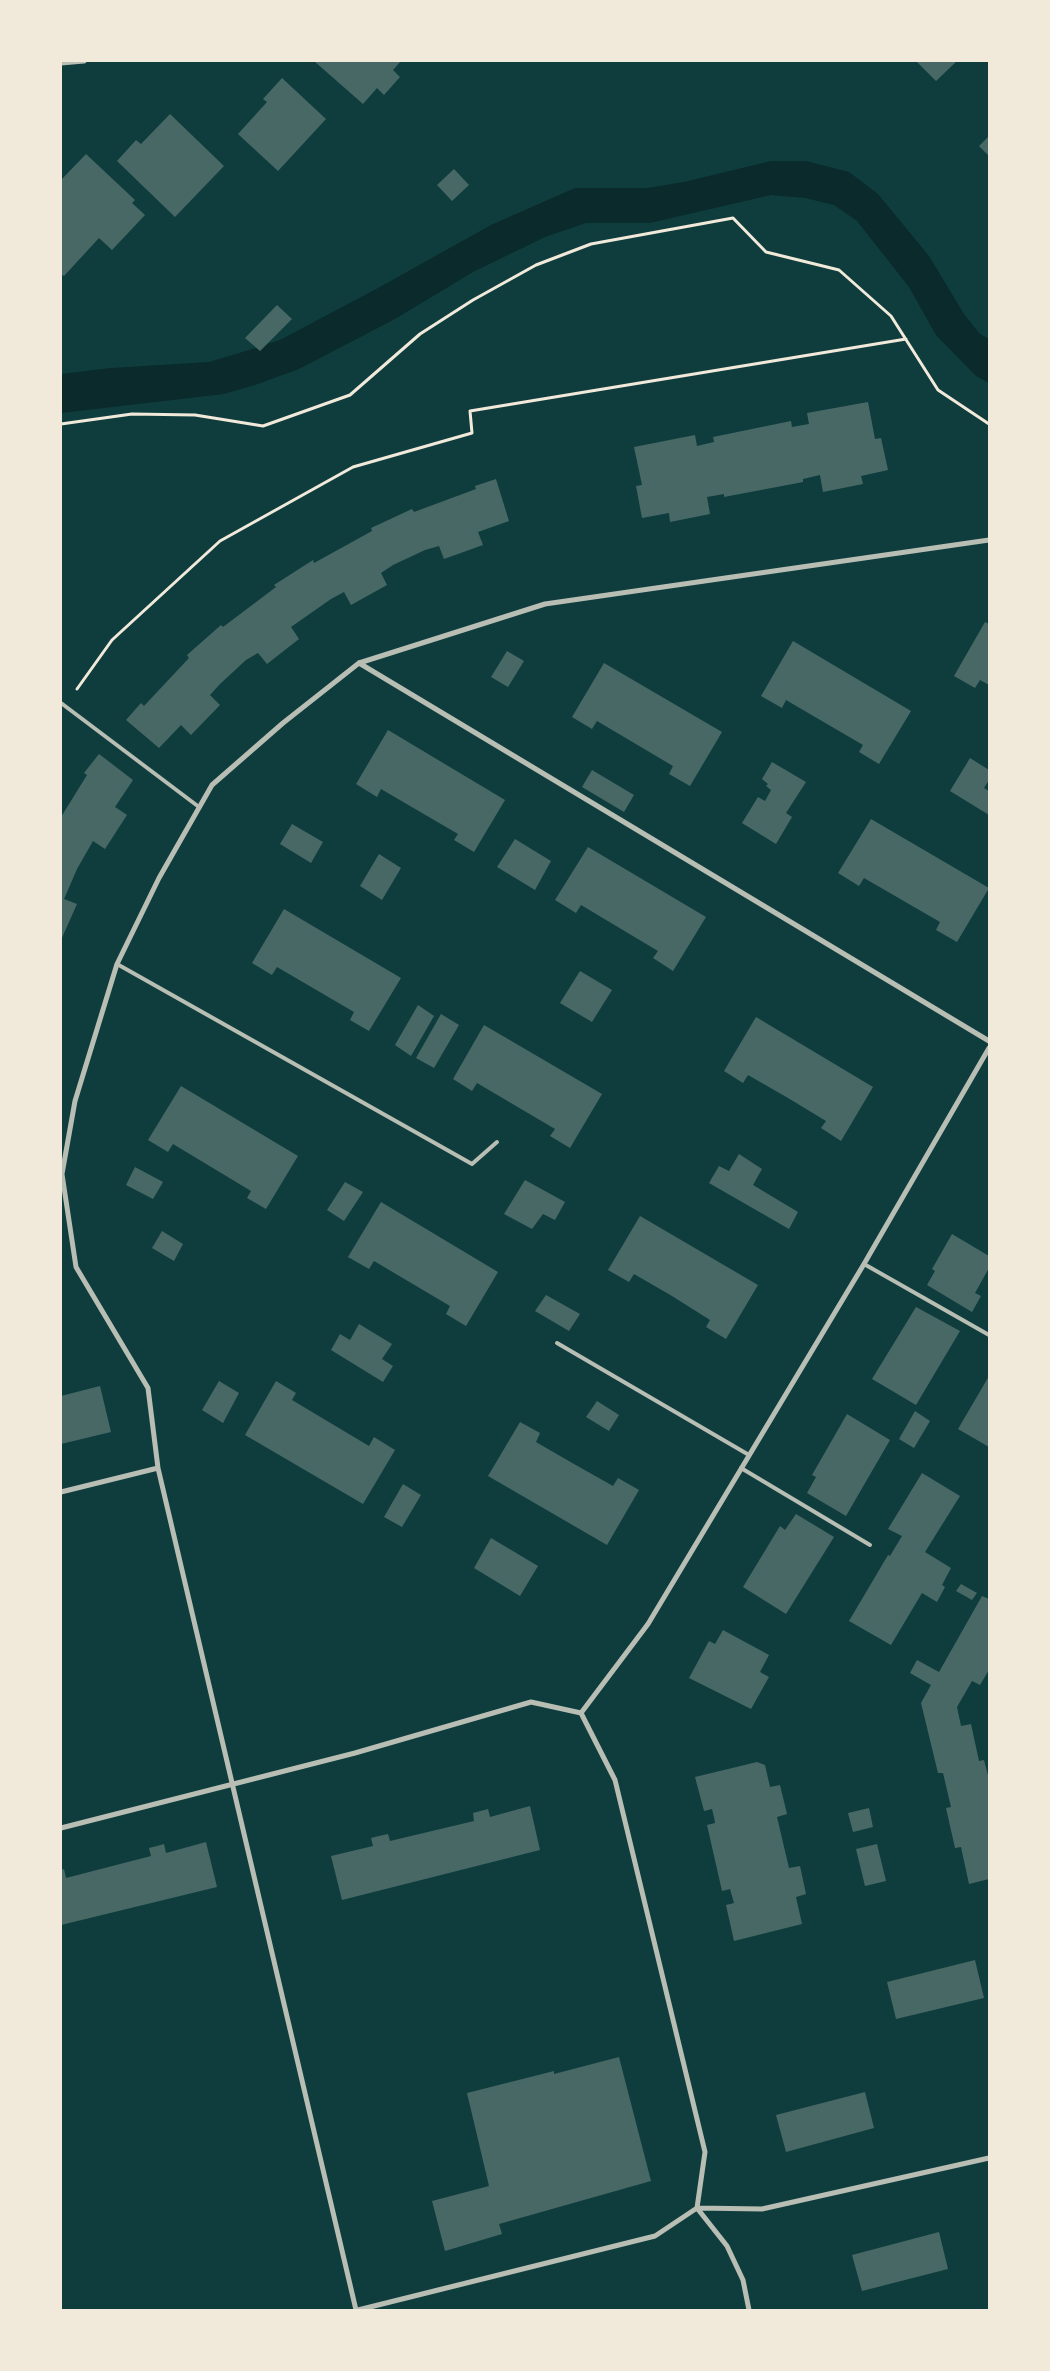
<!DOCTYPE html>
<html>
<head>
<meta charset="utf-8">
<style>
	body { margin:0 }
	#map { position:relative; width:1050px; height:2371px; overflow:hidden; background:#0f3d3e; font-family:Raleway,sans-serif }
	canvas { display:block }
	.frame { position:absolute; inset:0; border:62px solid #f1e9da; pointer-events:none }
</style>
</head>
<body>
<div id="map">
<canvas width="1050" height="2371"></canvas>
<div class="frame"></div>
</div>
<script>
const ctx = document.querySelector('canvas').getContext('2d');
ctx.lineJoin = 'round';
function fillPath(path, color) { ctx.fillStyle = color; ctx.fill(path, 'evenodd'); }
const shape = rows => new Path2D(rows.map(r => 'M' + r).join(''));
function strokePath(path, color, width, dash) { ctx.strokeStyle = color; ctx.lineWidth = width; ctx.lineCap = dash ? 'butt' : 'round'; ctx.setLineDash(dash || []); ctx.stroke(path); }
const water = shape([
	[771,161,806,161,849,172,878,194,929,256,964,314,980,334,989,339,989,383,976,376,936,335,909,287,857,221,834,205,805,198,771,195,650,223,586,223,545,237,473,272,395,319,299,369,255,385,224,394,61,413,61,374,111,368,209,362,256,348,260,351,267,344,280,340,378,288,491,225,575,188,647,188,684,182]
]);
const building = shape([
	[314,61,401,61,393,70,400,77,384,95,377,88,363,104],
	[916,61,957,61,936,81],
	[282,78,326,119,278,171,238,134,267,102,263,99],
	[170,114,224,166,175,217,117,161,136,140,141,144],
	[989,136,989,156,979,146],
	[86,154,135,200,132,203,145,215,112,250,99,238,64,276,61,274,61,180],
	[454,169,469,185,452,201,437,185],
	[277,305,292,319,260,351,245,338],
	[868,402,875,439,881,438,888,470,861,476,863,484,823,492,820,475,803,479,803,482,724,497,724,494,707,497,710,514,670,522,669,513,642,518,636,486,642,485,634,447,695,435,697,446,714,442,713,437,791,421,792,427,809,424,807,413],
	[496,479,509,521,478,532,483,545,444,559,439,546,425,550,393,565,381,573,387,585,351,605,344,592,331,599,291,627,299,639,267,664,258,653,246,660,220,684,210,695,220,705,191,735,181,725,159,748,126,720,141,703,144,706,189,658,187,655,221,625,223,627,276,587,274,585,313,560,314,563,372,531,371,528,412,509,414,512,476,489,475,486],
	[985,622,989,624,989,685,980,680,975,688,954,676],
	[793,641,911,711,879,764,859,752,863,745,786,700,782,708,761,696],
	[507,651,524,661,508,687,491,677],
	[604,663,722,732,690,786,669,774,673,766,597,721,592,729,572,717],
	[388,730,505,800,474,852,454,840,458,834,381,789,377,797,356,784],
	[99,754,133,780,115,807,127,815,105,849,93,841,77,869,64,899,77,904,61,940,61,817,87,775,84,773],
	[970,758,989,770,989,780,984,788,989,791,989,815,950,791],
	[772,762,806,782,786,813,792,817,776,844,742,823,758,797,765,801,771,790,766,786,768,784,762,779],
	[592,770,634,795,624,812,582,787],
	[871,819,989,888,957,942,936,930,940,922,864,878,859,886,838,873],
	[292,824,323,842,311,863,280,844],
	[515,839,551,861,535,890,497,867],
	[588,847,706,917,673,971,653,958,658,951,581,905,576,913,555,900],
	[379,854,401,868,382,900,360,886],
	[284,909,401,978,369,1031,350,1020,354,1012,277,967,272,975,252,963],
	[580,971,612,990,592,1022,560,1003],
	[418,1005,434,1016,411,1056,395,1045],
	[441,1014,459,1025,434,1068,416,1058],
	[756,1017,873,1087,841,1141,821,1128,826,1121,788,1098,748,1075,743,1083,724,1071],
	[484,1025,602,1094,570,1148,550,1136,555,1129,477,1083,472,1091,453,1079],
	[181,1086,298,1156,266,1209,247,1198,251,1191,173,1144,168,1152,148,1140],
	[739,1154,762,1169,753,1185,798,1212,789,1229,709,1183,719,1166,729,1171],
	[135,1167,163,1182,153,1199,126,1185],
	[525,1180,565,1202,555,1220,543,1214,532,1229,504,1214],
	[345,1182,363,1192,344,1221,327,1210],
	[381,1202,498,1272,466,1326,446,1314,450,1306,374,1261,369,1269,348,1257],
	[640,1216,758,1285,726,1339,706,1327,710,1320,672,1296,634,1274,629,1282,608,1270],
	[162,1231,183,1244,174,1261,152,1248],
	[952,1234,989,1256,989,1268,975,1293,981,1296,972,1312,927,1285,935,1271,932,1269],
	[546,1295,580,1314,569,1331,535,1311],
	[916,1307,960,1331,916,1405,872,1379],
	[359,1324,392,1344,382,1359,393,1366,383,1382,331,1350,340,1334,350,1340],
	[989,1376,989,1447,958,1429],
	[219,1381,239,1393,223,1423,202,1410],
	[276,1381,296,1393,292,1400,369,1446,374,1437,395,1450,363,1504,245,1435],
	[100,1386,111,1432,61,1444,61,1396],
	[597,1401,619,1415,609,1431,586,1417],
	[915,1411,930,1421,914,1448,899,1439],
	[847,1414,890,1440,846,1516,807,1493,816,1477,812,1475],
	[520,1422,540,1433,536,1442,574,1464,613,1486,618,1478,639,1490,607,1545,488,1476],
	[922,1473,960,1496,925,1552,951,1568,942,1585,945,1587,937,1602,922,1593,891,1645,849,1621,888,1555,890,1556,902,1536,888,1529],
	[403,1484,421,1495,402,1527,384,1517],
	[796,1514,834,1537,786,1614,743,1587,780,1526,785,1530],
	[491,1538,538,1566,520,1596,474,1568],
	[961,1584,977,1593,972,1600,956,1591],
	[982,1596,989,1599,989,1670,980,1685,972,1681,957,1707,961,1726,971,1724,979,1761,984,1760,989,1779,989,1879,969,1884,961,1847,955,1848,946,1808,951,1807,943,1773,938,1773,921,1703,931,1685,910,1673,917,1660,939,1672],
	[723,1630,769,1655,760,1672,769,1677,751,1709,689,1678,709,1641,715,1644],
	[757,1762,765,1765,770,1787,780,1785,787,1814,777,1817,789,1868,800,1866,806,1894,796,1897,802,1924,734,1941,726,1905,734,1903,730,1889,722,1891,707,1825,715,1823,714,1817,712,1809,704,1811,695,1777],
	[530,1806,540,1850,342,1900,331,1856,373,1846,371,1838,379,1836,388,1834,390,1841,474,1821,473,1813,488,1809,490,1817],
	[869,1808,873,1827,853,1832,848,1813],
	[206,1842,217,1887,61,1925,61,1870,64,1869,66,1878,151,1856,149,1848,157,1846,164,1844,166,1853],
	[877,1844,886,1881,865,1886,856,1849],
	[975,1960,984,1998,896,2019,887,1982],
	[619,2057,651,2181,499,2224,502,2234,445,2251,432,2201,489,2186,467,2093,554,2071,554,2074],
	[865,2092,874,2128,786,2152,776,2115],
	[939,2232,948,2269,862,2291,852,2255]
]);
const path = shape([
	[61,424,132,414,195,415,263,426,350,395,420,334,473,300,536,265,591,244,733,218,766,252,839,270,891,316,938,390,989,424],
	[77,689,112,640,220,541,353,467,472,433,470,411,906,339]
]);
const service = shape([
	[61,703,199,807],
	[117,964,472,1164,497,1142],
	[864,1264,989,1335],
	[557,1343,749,1455],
	[741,1468,870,1545]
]);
const minor = shape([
	[61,63,84,61],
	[359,663,989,1041],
	[61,1492,158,1468],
	[581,1713,648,1624,864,1264,989,1048],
	[581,1713,615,1780,705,2152,697,2208],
	[61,1828,355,1753,531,1702,581,1713],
	[697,2208,762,2209,989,2158],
	[697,2208,727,2246,743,2280,749,2310],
	[356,2310,158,1468,148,1388,76,1267,62,1174,75,1101,117,964,159,878,212,785,283,723,359,663,545,604,989,540],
	[358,2310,655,2236,697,2208]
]);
fillPath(water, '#0a2a2b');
fillPath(building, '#486865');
strokePath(path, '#f1e9da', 3);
strokePath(service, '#b8beb3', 4);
strokePath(minor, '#b8beb3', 5);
</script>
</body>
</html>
